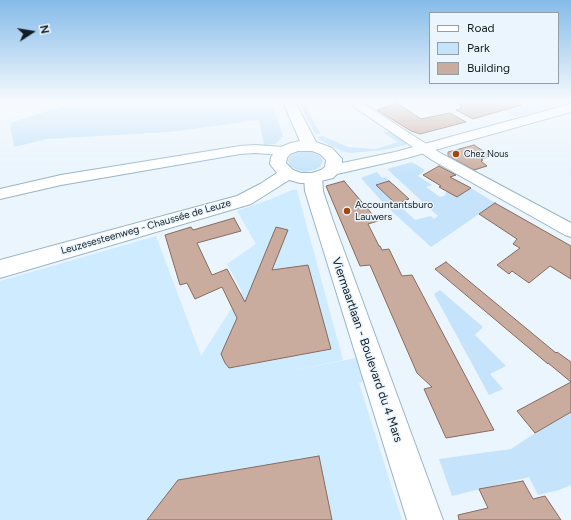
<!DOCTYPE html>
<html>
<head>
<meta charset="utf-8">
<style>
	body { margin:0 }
	#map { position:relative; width:571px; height:520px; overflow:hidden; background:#eaf5fd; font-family:Figtree,sans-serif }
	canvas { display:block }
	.legend { position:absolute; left:429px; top:12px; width:130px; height:72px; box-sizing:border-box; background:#eaf5fd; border:1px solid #949ea6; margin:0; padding:5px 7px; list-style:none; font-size:12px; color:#121c23 }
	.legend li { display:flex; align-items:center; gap:8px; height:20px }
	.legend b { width:20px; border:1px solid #949ea6 }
	.north { position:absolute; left:12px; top:12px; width:40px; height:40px; -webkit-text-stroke:3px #eaf5fd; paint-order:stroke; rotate:78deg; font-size:11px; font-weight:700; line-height:16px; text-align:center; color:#121c23 }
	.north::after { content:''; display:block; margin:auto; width:14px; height:18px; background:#121c23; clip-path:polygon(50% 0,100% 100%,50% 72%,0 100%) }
</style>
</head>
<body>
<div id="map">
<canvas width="571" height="520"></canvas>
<ul class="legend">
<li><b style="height:5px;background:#fff"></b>Road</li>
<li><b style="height:11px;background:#c5e3fa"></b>Park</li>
<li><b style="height:11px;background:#caac9f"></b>Building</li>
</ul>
<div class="north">N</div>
</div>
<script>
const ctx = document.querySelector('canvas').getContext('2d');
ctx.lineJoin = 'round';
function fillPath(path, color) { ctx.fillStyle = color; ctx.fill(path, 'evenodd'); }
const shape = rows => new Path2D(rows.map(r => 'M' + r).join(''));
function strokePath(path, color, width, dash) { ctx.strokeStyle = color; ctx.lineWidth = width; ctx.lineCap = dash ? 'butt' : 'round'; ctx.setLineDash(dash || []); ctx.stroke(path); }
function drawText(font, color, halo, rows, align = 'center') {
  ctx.font = font + ' Figtree,sans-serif'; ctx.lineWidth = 3; ctx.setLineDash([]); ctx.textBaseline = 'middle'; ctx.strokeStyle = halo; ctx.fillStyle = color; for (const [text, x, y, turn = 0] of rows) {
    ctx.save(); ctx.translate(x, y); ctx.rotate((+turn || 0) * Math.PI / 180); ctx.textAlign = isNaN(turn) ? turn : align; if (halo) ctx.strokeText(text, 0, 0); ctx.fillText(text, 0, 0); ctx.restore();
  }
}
const built = shape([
	[489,102,544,102,556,107,515,117],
	[292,190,297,190,343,360,281,373,361,357,365,381,359,383,402,520,0,520,0,281,156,236,201,356,242,292,227,264,256,244,237,211,271,199]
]);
const green = shape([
	[76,102,270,102,279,123,283,136,276,144,264,145,259,120,170,132,47,139,14,147,10,123],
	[299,102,306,102,309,113,321,134,315,134],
	[383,132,395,132,407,142,406,145,384,150,351,153,342,151,325,143,317,137,323,136,348,147,376,149,398,142],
	[303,151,312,152,320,156,323,161,320,167,314,170,305,172,297,170,290,166,288,161,290,156,296,153],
	[412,162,425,170,418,176,432,185,426,187,440,197,446,195,445,193,448,191,458,197,471,188,495,203,431,247,384,204,361,178,377,172,382,178,386,177,389,181,377,185,398,206,401,207,415,220,431,216,434,219,438,216,387,169],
	[440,290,483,327,475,335,506,366,490,374,503,389,489,395,434,294],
	[571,412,571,485,559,490,538,495,529,477,452,496,439,459,511,449,535,433]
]);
const building = shape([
	[456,102,521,102,521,105,473,119,456,110,462,108,460,106,462,106,456,102],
	[397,103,421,119,450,113,466,122,420,134,411,131,377,110,397,103],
	[474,145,491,156,481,159,483,160,481,161,487,166,474,170,448,156,448,152,474,145],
	[439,166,456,175,450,177,471,188,457,197,439,187,441,186,423,175,439,166],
	[344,181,378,221,368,224,379,246,380,246,382,250,389,249,402,276,412,275,494,430,446,438,424,389,432,387,417,373,370,265,360,266,326,186,344,181],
	[389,181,396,187,409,199,396,204,376,185,389,181],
	[495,203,571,246,571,279,550,266,529,283,512,271,509,274,497,265,520,248,513,244,517,239,479,214,495,203],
	[234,218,241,231,197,243,212,275,227,269,245,302,276,227,288,230,272,270,308,265,331,349,229,368,225,363,221,354,237,318,222,287,195,299,187,283,180,285,165,235,191,227,193,230,234,218],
	[446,262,556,353,557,352,571,362,571,412,535,433,517,411,571,382,548,363,548,364,435,269,446,262],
	[319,456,332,520,147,520,178,480,319,456],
	[523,481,533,499,545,496,561,520,459,520,458,515,488,508,479,489,523,481]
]);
const minor = shape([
	[347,102,361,102,442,154,571,223,571,237,565,235,432,160,347,102],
	[255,145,284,147,289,148,291,151,289,154,284,155,255,153,240,154,61,185,0,199,0,189,61,175,240,146,255,145]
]);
const tertiary = shape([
	[313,173,319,174,322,178,323,191,333,221,443,520,407,520,305,191,304,178,307,174,313,173]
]);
const primary = shape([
	[283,102,295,102,316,142,332,148,342,159,342,163,395,152,571,104,571,112,403,159,337,174,333,178,313,183,300,183,289,180,251,204,0,278,0,260,237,196,260,184,277,173,270,164,271,157,278,148,291,143,300,141,283,102],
	[298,151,312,151,320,154,326,160,325,167,321,170,312,173,301,173,293,170,286,163,287,158,290,154,298,151]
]);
const markers = [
	[456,154,4,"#a8450b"],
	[347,211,4,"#a8450b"]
];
const farPoinames = [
	["Chez Nous",464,154]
];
const poiNames = [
	["Accountantsburo",355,205],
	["Lauwers",355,217]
];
const streetNames = [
	["Leuzesesteenweg - Chaussée de Leuze",146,227,-16]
];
const nearStreetnames = [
	["Viermaartlaan - Boulevard du 4 Mars",367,350,71]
];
fillPath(built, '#cfebff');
fillPath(green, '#c5e3fa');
fillPath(building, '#caac9f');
strokePath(building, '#876b5f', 1);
strokePath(minor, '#9ab4c7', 2);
strokePath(tertiary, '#9ab4c7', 2);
strokePath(primary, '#9ab4c7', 2);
fillPath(minor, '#fff');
fillPath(tertiary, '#fff');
fillPath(primary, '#fff');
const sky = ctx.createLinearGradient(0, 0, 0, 175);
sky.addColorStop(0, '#85bbe8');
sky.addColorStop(0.58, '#f6fafe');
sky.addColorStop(1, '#f6fafe00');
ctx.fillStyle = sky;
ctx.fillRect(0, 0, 571, 175);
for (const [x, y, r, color] of markers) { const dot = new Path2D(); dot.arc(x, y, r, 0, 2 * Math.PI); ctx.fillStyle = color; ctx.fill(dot); strokePath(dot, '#eaf5fd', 1.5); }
drawText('9px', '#121c23', '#eaf5fd', farPoinames, 'left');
drawText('10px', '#121c23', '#eaf5fd', poiNames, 'left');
drawText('10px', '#121c23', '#eaf5fd', streetNames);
drawText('12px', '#121c23', '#eaf5fd', nearStreetnames);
</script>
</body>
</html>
